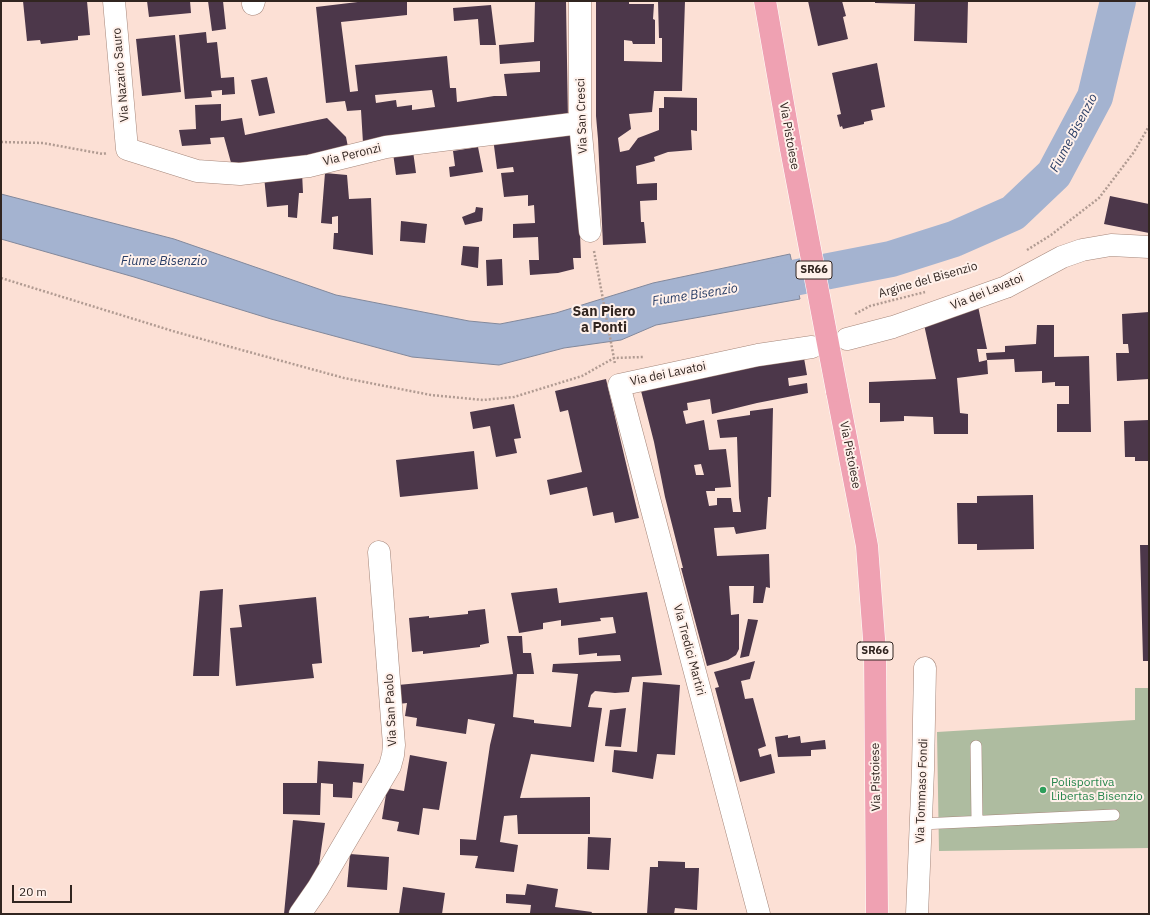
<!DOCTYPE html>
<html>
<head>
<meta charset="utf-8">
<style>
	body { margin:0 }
	#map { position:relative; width:1150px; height:915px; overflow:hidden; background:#fce0d5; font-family:"IBM Plex Sans",sans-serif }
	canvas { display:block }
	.frame { position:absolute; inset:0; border:2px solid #312520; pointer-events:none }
	.scale { position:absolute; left:12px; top:885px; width:60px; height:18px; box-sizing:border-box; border:2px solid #312520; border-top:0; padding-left:5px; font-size:12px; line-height:14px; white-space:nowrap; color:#312520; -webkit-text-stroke:3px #fff1eb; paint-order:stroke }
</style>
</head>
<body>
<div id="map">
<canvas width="1150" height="915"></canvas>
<div class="frame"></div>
<div class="scale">20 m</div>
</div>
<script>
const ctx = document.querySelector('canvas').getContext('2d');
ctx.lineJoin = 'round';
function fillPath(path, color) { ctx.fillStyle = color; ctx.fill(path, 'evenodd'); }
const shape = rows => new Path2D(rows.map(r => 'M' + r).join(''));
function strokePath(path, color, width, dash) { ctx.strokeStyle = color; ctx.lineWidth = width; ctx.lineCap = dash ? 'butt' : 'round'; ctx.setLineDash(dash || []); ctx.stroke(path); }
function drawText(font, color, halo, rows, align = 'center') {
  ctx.font = font + ' "IBM Plex Sans",sans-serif'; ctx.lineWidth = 4; ctx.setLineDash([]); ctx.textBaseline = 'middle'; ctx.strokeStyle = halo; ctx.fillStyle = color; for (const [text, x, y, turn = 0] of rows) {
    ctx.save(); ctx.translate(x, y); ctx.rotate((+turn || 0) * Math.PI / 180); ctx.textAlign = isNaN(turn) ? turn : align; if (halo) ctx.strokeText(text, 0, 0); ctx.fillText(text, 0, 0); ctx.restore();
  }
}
const green = shape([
	[1135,688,1149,688,1149,848,939,851,937,732,1135,720]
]);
const water = shape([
	[1,194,174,239,336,295,469,321,500,324,556,313,653,283,790,254,800,299,656,325,621,340,564,348,499,365,412,357,271,319,134,277,1,239,1,194]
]);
const river = shape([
	[747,287,891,259,954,239,1013,213,1054,174,1095,97,1118,1]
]);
const building = shape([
	[23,1,87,1,90,35,78,36,78,40,41,44,40,40,27,41],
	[147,1,190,1,191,13,149,17],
	[208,1,223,1,226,29,212,31],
	[366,1,407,1,407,15,341,22,350,92,358,91,355,65,447,56,450,88,456,88,457,102,494,96,507,96,504,74,540,72,540,61,500,64,499,45,534,42,535,1,566,2,568,120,363,143,361,110,347,111,345,101,326,103,316,7],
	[432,90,435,107,412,110,412,105,397,107,396,100,376,103,375,95],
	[596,1,629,1,629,4,654,4,653,19,655,20,655,44,633,44,632,41,624,40,624,61,662,62,662,38,659,38,658,1,685,1,682,91,654,91,652,112,629,114,631,129,618,138,620,152,629,150,638,138,659,130,659,108,664,108,664,97,697,98,697,131,691,130,692,150,668,152,654,157,655,161,636,166,637,184,657,183,657,200,640,201,641,222,644,222,646,243,603,245,598,139,596,116],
	[808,1,842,1,846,16,843,17,848,39,818,46],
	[875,1,968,1,967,43,914,41,915,4,875,3],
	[491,5,496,45,480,45,478,19,454,21,453,8],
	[206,32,207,43,217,42,221,78,234,77,235,94,222,95,222,90,211,91,212,97,185,99,179,35],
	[175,35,181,92,142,96,136,39],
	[877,63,885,107,871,110,873,120,864,122,864,124,843,129,842,126,840,127,837,115,841,114,832,73],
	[267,77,275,113,259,116,251,80],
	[221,104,221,121,242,118,245,135,327,118,346,137,348,147,233,170,224,137,210,138,211,144,182,146,179,130,196,129,195,105],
	[571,129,579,209,581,258,573,258,574,269,558,273,530,275,529,260,539,260,538,237,513,238,513,224,535,223,534,205,528,206,528,195,504,197,501,173,514,172,513,167,497,169,493,138],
	[478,147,483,172,450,177,449,167,455,166,453,151],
	[413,151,416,173,396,175,393,153],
	[302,172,303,193,299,193,297,218,288,217,288,205,267,207,264,176],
	[325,173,347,175,349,199,371,198,373,255,333,249,334,233,338,233,338,216,332,217,332,224,321,223],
	[1110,196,1149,204,1149,233,1104,224],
	[476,207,483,208,482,221,465,225,462,217,475,212],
	[401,221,427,224,425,243,400,241],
	[463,246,479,247,478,268,461,265],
	[502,259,503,285,487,286,486,260],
	[978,306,987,349,977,349,979,362,987,360,988,374,957,378,960,413,968,414,968,434,934,434,933,417,904,416,904,421,880,422,880,403,869,403,869,382,936,379,923,320],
	[1149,312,1149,379,1117,381,1116,353,1129,353,1128,344,1123,344,1122,314],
	[1037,325,1054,325,1054,357,1089,356,1091,432,1057,432,1057,404,1069,404,1069,386,1055,386,1055,382,1042,383,1042,371,1015,372,1014,359,987,360,986,353,1005,352,1005,346,1036,344],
	[804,358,807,375,788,378,789,386,807,383,808,393,757,403,712,414,710,399,687,403,688,410,683,411,686,424,704,420,709,450,726,449,731,487,715,488,715,491,706,491,709,506,717,505,717,498,731,498,733,512,741,512,739,498,737,437,720,438,717,420,750,415,750,411,773,408,771,497,768,497,766,529,736,534,734,527,714,528,717,556,769,554,770,588,766,587,763,603,753,603,754,586,729,586,731,615,739,614,739,649,736,655,728,660,707,666,681,568,683,568,665,497,654,442,640,387],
	[701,464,704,475,696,475,694,465],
	[606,379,639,518,615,523,613,512,593,516,587,487,550,495,547,480,582,472,568,410,560,412,555,391],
	[514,404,521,438,514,439,517,453,496,457,490,426,473,429,470,412],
	[1149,420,1149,461,1135,461,1135,457,1125,457,1124,421],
	[474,451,478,489,400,497,396,460],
	[1033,495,1034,549,977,550,977,544,958,544,957,503,977,503,977,496],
	[1140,545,1149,545,1149,661,1143,661],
	[557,588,559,603,647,592,662,675,632,677,629,692,615,693,595,691,591,695,588,707,602,708,594,762,531,754,520,798,590,797,590,834,518,834,517,815,504,816,500,842,518,845,514,872,475,868,478,856,460,855,460,839,476,840,490,745,495,724,468,719,466,734,416,726,417,718,405,716,407,703,398,704,398,685,513,674,507,636,522,636,523,653,531,653,534,674,517,674,513,717,534,720,534,723,571,727,578,674,552,672,553,664,621,661,620,655,597,656,597,653,579,655,578,638,616,633,613,617,600,618,601,621,561,626,561,620,543,623,543,629,519,633,511,593],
	[223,589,219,676,193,676,200,591],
	[316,597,322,663,312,664,314,678,236,686,230,628,242,627,239,605],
	[485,609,489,643,480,645,480,647,423,654,423,651,412,652,409,618,429,616,429,618,468,614,468,611],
	[748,619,758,620,749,656,740,658],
	[755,661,750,679,741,681,745,699,753,698,766,746,758,749,760,757,771,754,775,773,740,782,715,688,719,687,714,672],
	[643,682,680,685,675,755,657,754,653,779,612,772,614,750,637,752],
	[626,708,621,747,605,746,610,710],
	[788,735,788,738,800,736,801,743,825,740,826,749,811,750,811,756,778,757,775,737],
	[410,755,447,762,439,810,423,808,419,835,397,831,399,822,382,819,387,788,404,791],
	[318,761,364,764,362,783,353,782,352,798,333,797,333,784,321,783,320,815,283,814,283,783,317,783],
	[293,820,325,823,317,879,296,914,284,914],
	[588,837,611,838,609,870,587,869],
	[350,854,389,857,387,890,347,887],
	[658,861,685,862,685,868,699,868,697,910,675,908,674,914,647,914,650,867,658,867],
	[527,884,558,889,555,907,592,912,591,914,530,913,531,905,506,903,506,894,525,895],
	[403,887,445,893,442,914,399,914]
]);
const path = shape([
	[1,142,43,143,103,154,107,153],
	[1027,250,1051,235,1099,198,1134,152,1149,126],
	[594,251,615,364],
	[1,278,176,332,344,378,431,395,483,400,514,397,582,376,614,358,643,357],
	[855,314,870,306,925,292]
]);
const service = shape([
	[976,746,977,821],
	[921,824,1114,815]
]);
const minor = shape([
	[114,1,127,149,197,171,240,174,309,166,386,147,580,123],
	[580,1,580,123,590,231],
	[253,4,254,1],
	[847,339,893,327,1006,287,1062,257,1082,250,1111,245,1149,247],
	[300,914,318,888,390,766,393,755,394,745,379,552],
	[759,914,619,385,758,355,812,347],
	[917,914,923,770,925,668]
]);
const primary = shape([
	[765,1,791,149],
	[837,391,867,546,875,652,877,914]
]);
const primaryBridge = shape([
	[791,149,837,391]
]);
const markers = [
	[1043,790,4,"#2e9e5b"]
];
const shields = [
	[814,270,36],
	[875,651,36]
];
const shieldNames = [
	["SR66",814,270],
	["SR66",875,651]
];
const streetNames = [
	["Via Nazario Sauro",121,75,-95],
	["Via San Cresci",582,116,-92],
	["Via Pistoiese",789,136,80],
	["Via Peronzi",352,155,-14],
	["Argine del Bisenzio",928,280,-16],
	["Via dei Lavatoi",987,292,-22],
	["Via dei Lavatoi",668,374,-12],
	["Via Pistoiese",850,455,79],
	["Via Tredici Martiri",689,650,75],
	["Via San Paolo",391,710,-93],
	["Via Pistoiese",876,777,-91],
	["Via Tommaso Fondi",922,791,-88]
];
const leisureNames = [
	["Polisportiva",1051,783],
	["Libertas Bisenzio",1051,797]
];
const waterNames = [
	["Fiume Bisenzio",1074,133,-62],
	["Fiume Bisenzio",164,261],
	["Fiume Bisenzio",695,295,-9]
];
const quarterNames = [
	["San Piero",604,312],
	["a Ponti",604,328]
];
fillPath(green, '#aebca0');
fillPath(water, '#a4b3d0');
strokePath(water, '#82889b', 1);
strokePath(river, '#a4b3d0', 36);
fillPath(building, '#4c374a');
strokePath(service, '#a5867a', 12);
strokePath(minor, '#a5867a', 23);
strokePath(primary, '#fff', 23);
strokePath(path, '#b19b92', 2.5, [2, 2]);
strokePath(service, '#fff', 11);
strokePath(minor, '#fff', 22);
strokePath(primary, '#efa1b2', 22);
strokePath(primaryBridge, '#fff', 23, []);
strokePath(primaryBridge, '#efa1b2', 22);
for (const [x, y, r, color] of markers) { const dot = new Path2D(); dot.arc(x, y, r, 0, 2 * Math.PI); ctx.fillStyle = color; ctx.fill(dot); strokePath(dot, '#fff1eb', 1.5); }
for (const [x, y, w] of shields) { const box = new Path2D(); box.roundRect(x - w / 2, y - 9, w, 18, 3); ctx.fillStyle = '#fff1eb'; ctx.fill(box); strokePath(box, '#312520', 1); }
drawText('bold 11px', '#312520', null, shieldNames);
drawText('12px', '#312520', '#fff1eb', streetNames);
drawText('12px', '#27864d', '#fff1eb', leisureNames, 'left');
drawText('italic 13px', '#293d65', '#fff1eb', waterNames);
drawText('bold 14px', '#312520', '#fff1eb', quarterNames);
</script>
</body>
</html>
